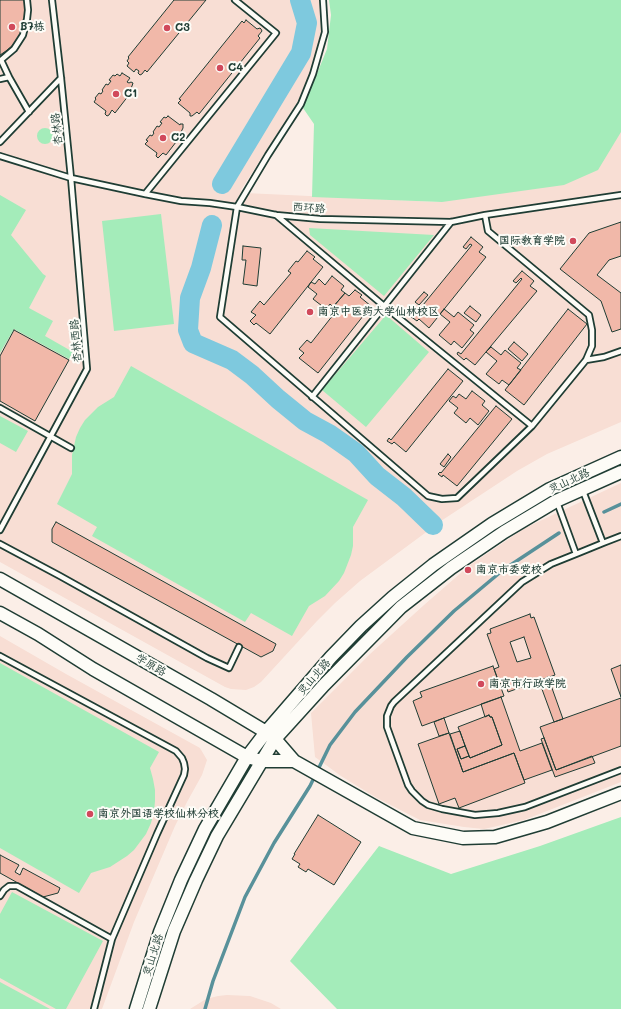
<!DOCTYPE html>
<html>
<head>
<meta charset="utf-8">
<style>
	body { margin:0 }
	canvas { display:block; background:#fbeee7 }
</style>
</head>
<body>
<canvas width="621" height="1009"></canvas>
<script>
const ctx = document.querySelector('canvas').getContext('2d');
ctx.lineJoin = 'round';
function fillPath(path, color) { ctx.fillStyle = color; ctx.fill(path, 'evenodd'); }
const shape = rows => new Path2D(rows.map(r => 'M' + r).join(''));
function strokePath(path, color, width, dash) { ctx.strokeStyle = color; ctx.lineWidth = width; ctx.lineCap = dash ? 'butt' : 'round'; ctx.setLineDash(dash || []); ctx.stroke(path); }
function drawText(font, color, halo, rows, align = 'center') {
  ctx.font = font + ' Mali,"LXGW WenKai TC",sans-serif'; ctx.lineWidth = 4; ctx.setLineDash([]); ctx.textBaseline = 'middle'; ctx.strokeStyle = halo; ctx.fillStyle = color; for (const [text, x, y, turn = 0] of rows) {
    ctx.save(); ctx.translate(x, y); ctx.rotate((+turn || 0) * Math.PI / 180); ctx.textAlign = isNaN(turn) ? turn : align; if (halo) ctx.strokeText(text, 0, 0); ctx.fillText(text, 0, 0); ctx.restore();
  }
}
const built = shape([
	[0,0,322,0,327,31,305,90,241,190,243,192,245,193,438,202,577,177,621,110,621,422,547,454,517,471,444,519,360,581,335,603,317,621,261,682,254,687,246,690,231,689,225,687,0,562],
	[621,483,621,782,524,820,484,829,464,827,420,820,377,798,341,776,315,757,311,713,370,654,424,605,470,565,525,528],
	[0,636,66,674,200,748,207,760,202,775,187,802,175,826,134,922,102,1009,0,1009],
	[227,995,250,996,271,1003,281,1009,190,1009,206,999,218,996]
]);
const green = shape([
	[329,0,621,0,621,132,598,170,564,185,442,202,312,197,314,124,303,108,327,49,331,15],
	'37 136a8 8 0 1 1 16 0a8 8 0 1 1-16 0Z',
	[0,195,26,210,11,235,43,274,46,276,29,308,53,321,45,336,73,352,69,359,14,329,0,353],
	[161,214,174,324,114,331,102,221],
	[309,228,434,235,384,296,310,235],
	[386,315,429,352,366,427,322,390],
	[131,366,368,500,353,527,353,546,351,555,344,573,339,581,325,596,309,606,292,636,251,613,245,622,92,536,97,527,57,504,72,474,72,455,76,437,80,428,85,420,98,407,114,397],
	[0,416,28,431,16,452,0,443],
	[0,663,159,752,150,768,153,779,155,790,155,801,154,812,151,823,146,834,134,850,127,856,110,867,91,873,79,893,0,848],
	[621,817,621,1009,337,1009,290,961,379,846,451,874,540,846],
	[12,892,103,941,66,1009,56,1009,0,978,0,914],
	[0,982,50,1009,0,1009]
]);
const stream = shape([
	[604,512,621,504],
	[205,1009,213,981,245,897,274,843,310,786,330,745,355,712,407,657,454,611,503,570,559,533]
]);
const river = shape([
	[222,184,301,53,307,23,300,0],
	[212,225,201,268,190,298,188,330,193,343,232,360,252,375,278,399,305,421,329,434,356,453,377,476,404,497,433,525]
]);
const building = shape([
	[0,0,25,0,26,15,22,31,18,39,13,45,6,51,0,55,0,0],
	[174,0,206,0,147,72,145,70,142,74,140,75,138,73,139,71,136,69,134,72,127,66,129,63,127,61,129,58,128,57,174,0],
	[246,20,257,29,260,28,261,29,262,31,258,36,260,38,199,114,197,112,192,116,190,116,190,113,178,103,181,100,179,99,242,21,244,23,246,20],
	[122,73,130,78,127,82,129,83,131,82,133,83,132,86,130,90,132,91,115,113,112,110,109,115,107,116,105,114,106,111,94,102,96,99,95,98,99,93,101,94,103,91,102,90,106,84,108,85,111,81,109,80,113,75,115,76,117,74,120,76,122,73],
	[168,116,180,125,180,124,183,124,183,128,181,132,183,133,166,155,163,153,158,158,156,156,157,153,145,144,148,141,146,140,150,135,152,136,154,133,153,132,157,126,159,127,162,123,160,122,164,117,166,118,168,116],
	[621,222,621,256,609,260,597,275,621,293,621,329,612,332,601,301,560,269,589,233,621,222],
	[471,237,483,247,479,252,486,257,429,328,419,319,417,321,410,316,412,314,414,316,472,245,470,244,466,249,463,247,471,237],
	[243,246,261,248,257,286,243,284,246,260,242,260,243,246],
	[307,251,315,257,313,259,323,267,270,334,256,323,254,325,250,321,256,315,251,312,260,301,264,305,291,273,288,271,296,261,298,262,307,251],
	[522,271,534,281,530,286,537,291,475,365,466,358,464,360,457,354,458,352,461,354,522,279,521,278,516,283,513,281,522,271],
	[332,276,344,286,341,290,345,293,333,307,330,304,326,309,313,299,317,294,308,287,311,282,315,284,319,279,325,285,332,276],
	[355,290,362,295,360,297,371,306,318,373,299,358,304,353,299,349,307,340,311,343,337,310,333,307,345,293,349,296,355,290],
	[424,292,428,295,419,305,415,302,424,292],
	[470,306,481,315,476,322,464,313,470,306],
	[444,309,454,317,458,312,474,325,470,330,474,333,462,348,454,341,451,345,439,335,450,322,440,314,444,309],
	[568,309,587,324,524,405,505,390,568,309],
	[14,330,69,360,35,421,0,401,0,356,14,330],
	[514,342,528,354,522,361,508,349,514,342],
	[491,347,501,355,505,350,521,363,517,368,521,370,509,385,502,380,499,384,486,374,497,361,486,352,491,347],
	[448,369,463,381,406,452,394,442,392,444,387,441,389,438,391,440,448,369],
	[472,391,485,401,482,405,489,411,478,425,470,418,466,423,454,413,458,408,449,401,453,396,456,398,459,394,466,399,472,391],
	[496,406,512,419,457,486,443,475,442,477,438,474,440,472,441,473,496,406],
	[448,454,451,457,444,467,440,464,448,454],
	[56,522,276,644,273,651,261,657,52,542,52,529,56,522],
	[530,614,531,618,534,617,555,675,508,692,505,682,499,684,499,683,494,669,499,667,487,634,491,633,490,629,530,614],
	[524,637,531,658,517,662,510,642,524,637],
	[621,665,621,697,611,669,621,665],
	[493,666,504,696,422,726,413,701,422,697,420,692,493,666],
	[548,677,563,719,554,722,539,681,548,677],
	[501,697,520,751,542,743,552,770,524,780,514,753,463,772,450,734,460,731,465,746,457,749,461,759,469,756,470,758,502,745,492,717,490,717,489,715,485,717,481,704,501,697],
	[621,698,621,746,556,770,540,727,621,698],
	[489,715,490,717,492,717,502,745,470,758,458,727,489,715],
	[444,718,449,733,439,736,434,722,444,718],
	[449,733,463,772,514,753,525,783,459,808,455,798,439,804,418,744,449,733],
	[544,738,556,770,592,756,595,763,555,777,541,739,544,738],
	[465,746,469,756,461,759,457,749,465,746],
	[318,815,361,842,334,885,308,869,306,872,298,867,300,864,292,859,295,854,294,854,318,815],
	[0,855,19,865,15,872,20,875,23,868,60,888,58,893,43,897,0,873,0,855]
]);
const lane = shape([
	[323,0,325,32,313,74,301,104,268,155,237,207,220,317,428,496,442,499,457,498,532,426,586,360,592,346,592,330,589,315,488,231,485,215],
	[9,77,29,112],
	[0,79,9,77,1,60,14,49,23,35,27,19,28,10,27,0],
	[0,142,61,78],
	[0,156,71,178,145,194,181,201,210,203,237,207,276,215,320,219,451,222,485,215,621,195],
	[145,194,276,33,235,0],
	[276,215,384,306,532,426],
	[586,360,604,357,621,351],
	[312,397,451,222],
	[0,408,71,448],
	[557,502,576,554,603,543,583,491],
	[0,530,87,369,71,178,61,78,52,0],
	[603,543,621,536],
	[0,544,60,576,207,658,229,668,239,647],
	[576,554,551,564,522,582,394,702,391,706,387,716,387,727,408,785,412,791,422,801,428,805,442,809,475,815,498,813,525,807,621,770],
	[0,656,176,751,182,758,184,763,185,769,184,775,157,834,112,939,94,1009],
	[0,896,4,890,9,886,17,886,112,939]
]);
const secondary = shape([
	[0,579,211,699,266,732,275,739,294,761,413,828,463,838,495,837,547,822,621,793],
	[0,613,38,634,93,669,247,757,262,761,294,761],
	[136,1009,160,932,181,880,205,829,247,757,266,732,331,657,361,626,393,597,433,565,492,524,550,489,621,457],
	[149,1009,174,931,196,880,217,836,275,739,324,685,401,607,451,568,504,532,556,501,621,472]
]);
const markers = [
	[12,27,4,"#d1495b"],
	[167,28,4,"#d1495b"],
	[220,68,4,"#d1495b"],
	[116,94,4,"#d1495b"],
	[163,138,4,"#d1495b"],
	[573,241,4,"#d1495b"],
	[310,312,4,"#d1495b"],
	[468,570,4,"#d1495b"],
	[481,684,4,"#d1495b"],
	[90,814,4,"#d1495b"]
];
const poiNames = [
	["B7栋",20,27],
	["C3",175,28],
	["C4",228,68],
	["C1",124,94],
	["C2",171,138],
	["国际教育学院",565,241,"right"],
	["南京中医药大学仙林校区",318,312],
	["南京市委党校",476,570],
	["南京市行政学院",489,684],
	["南京外国语学校仙林分校",98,814]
];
const streetNames = [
	["杏林路",57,129,-96],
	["西环路",309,208,4],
	["杏林西路",76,341,-95],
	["灵山北路",569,481,-25],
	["学原路",151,665,30],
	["灵山北路",314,677,-49],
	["灵山北路",153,955,-72]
];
fillPath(built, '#f8ded4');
fillPath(green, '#a4ecba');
strokePath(stream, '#58919a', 3.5);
strokePath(river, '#7ec9de', 20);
fillPath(building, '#f1b8a9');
strokePath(building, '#1f3d34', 1);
strokePath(lane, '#1f3d34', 8);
strokePath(secondary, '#1f3d34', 15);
strokePath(lane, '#fdfcf7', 4.5);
strokePath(secondary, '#fdfcf7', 12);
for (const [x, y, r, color] of markers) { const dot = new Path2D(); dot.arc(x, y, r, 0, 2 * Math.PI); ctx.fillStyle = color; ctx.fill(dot); strokePath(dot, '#fdfcf7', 1.5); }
drawText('bold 11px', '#1f3d34', '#fdfcf7', poiNames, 'left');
drawText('11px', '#1f3d34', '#fdfcf7', streetNames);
</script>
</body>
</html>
